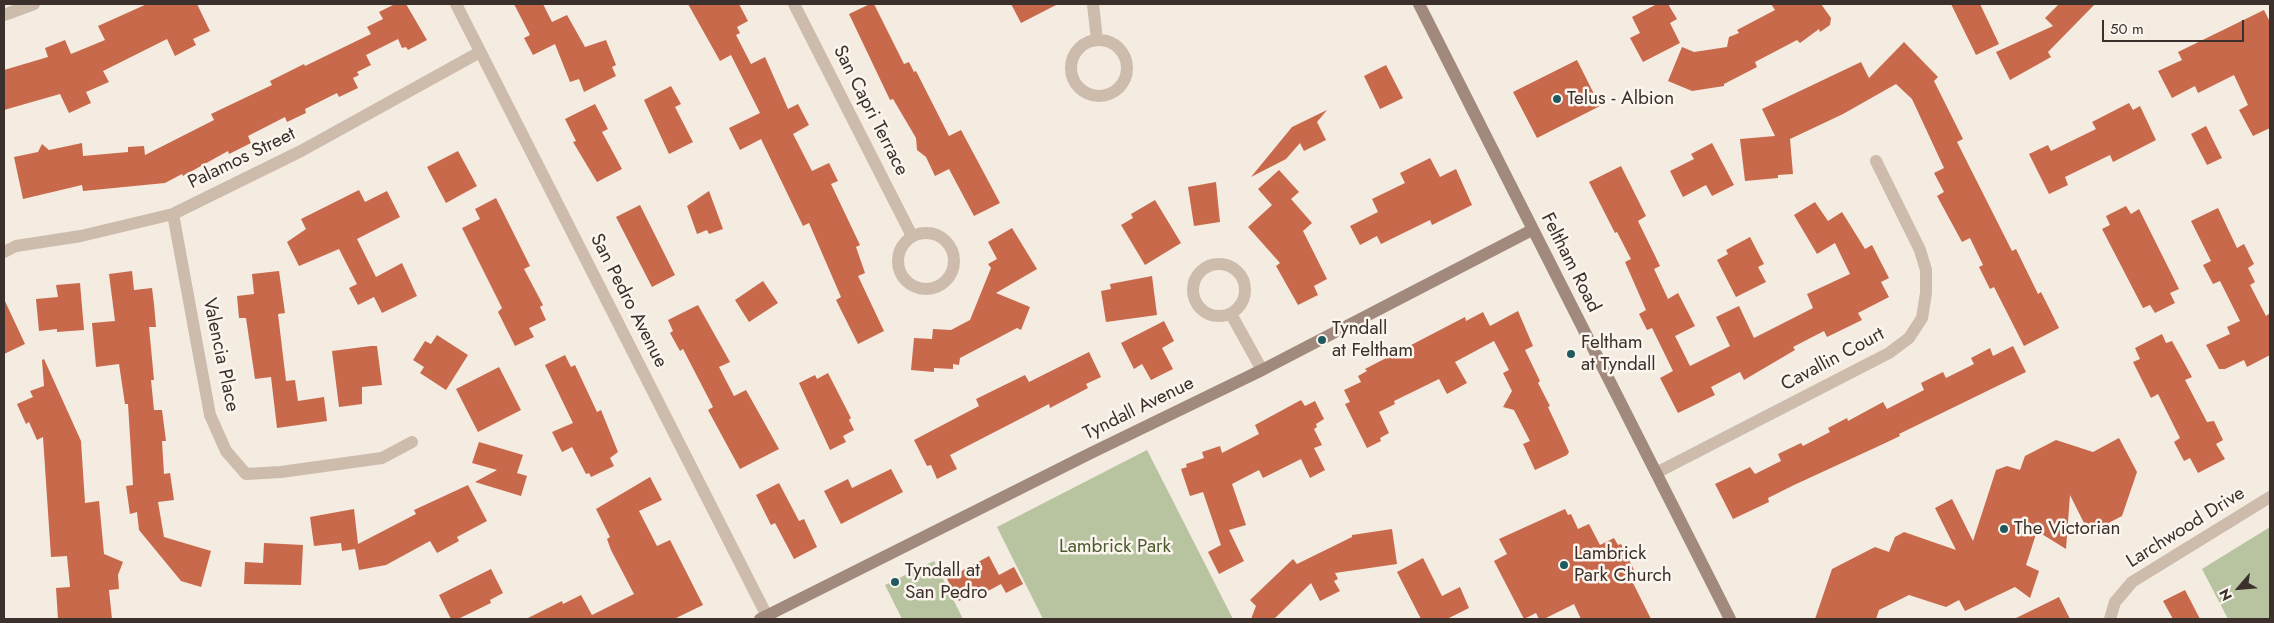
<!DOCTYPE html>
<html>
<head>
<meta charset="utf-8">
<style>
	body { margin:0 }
	#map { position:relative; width:2274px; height:623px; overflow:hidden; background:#f4ebe1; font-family:Jost,sans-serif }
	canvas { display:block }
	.frame { position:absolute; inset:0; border:5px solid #3b302b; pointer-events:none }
	.north { position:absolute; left:2214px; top:563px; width:50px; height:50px; -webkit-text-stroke:4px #fbf5ee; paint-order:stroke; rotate:243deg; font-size:14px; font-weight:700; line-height:20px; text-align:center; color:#3b302b }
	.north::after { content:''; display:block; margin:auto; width:18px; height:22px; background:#3b302b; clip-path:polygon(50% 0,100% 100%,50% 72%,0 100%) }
	.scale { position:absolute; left:2102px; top:20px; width:142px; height:22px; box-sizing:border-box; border:2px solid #3b302b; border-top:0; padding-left:6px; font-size:15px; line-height:18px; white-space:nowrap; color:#3b302b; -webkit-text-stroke:4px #fbf5ee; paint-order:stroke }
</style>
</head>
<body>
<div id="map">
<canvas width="2274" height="623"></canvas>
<div class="frame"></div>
<div class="north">N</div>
<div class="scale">50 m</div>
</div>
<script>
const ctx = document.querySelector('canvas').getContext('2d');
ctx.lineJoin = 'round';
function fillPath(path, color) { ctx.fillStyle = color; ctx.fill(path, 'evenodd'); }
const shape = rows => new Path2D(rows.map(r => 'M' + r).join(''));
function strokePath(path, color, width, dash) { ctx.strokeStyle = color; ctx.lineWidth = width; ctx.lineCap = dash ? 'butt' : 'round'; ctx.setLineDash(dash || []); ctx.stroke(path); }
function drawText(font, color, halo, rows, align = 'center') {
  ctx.font = font + ' Jost,sans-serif'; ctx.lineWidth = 5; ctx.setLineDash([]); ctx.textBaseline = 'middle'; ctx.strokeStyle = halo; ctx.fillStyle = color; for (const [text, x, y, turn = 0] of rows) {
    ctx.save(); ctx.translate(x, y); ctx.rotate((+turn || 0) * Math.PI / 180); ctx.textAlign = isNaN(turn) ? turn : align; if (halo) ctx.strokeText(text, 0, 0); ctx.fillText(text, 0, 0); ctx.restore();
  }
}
const green = shape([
	[1147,450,1233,619,1043,619,997,527],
	[2270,527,2270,619,2228,619,2202,569],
	[934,561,963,619,902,619,885,585]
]);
const building = shape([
	[147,4,197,4,210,31,193,39,196,45,175,56,167,39,103,71,109,82,86,92,91,103,69,113,60,94,4,110,4,70,48,57,45,48,65,40,71,54,105,40,98,26],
	[395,4,406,4,427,40,408,50,406,47,402,48,398,39,366,55,371,65,357,72,359,75,353,78,358,88,339,97,337,93,305,109,306,113,287,122,285,117,248,136,251,143,229,154,228,151,183,176,182,174,165,183,83,191,82,185,23,199,14,157,38,152,42,144,49,150,82,143,83,156,128,152,128,147,144,146,145,155,214,120,211,114,272,85,270,81,304,64,305,66,371,34,367,27,383,19,379,12],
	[514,4,543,4,552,22,567,15,585,47,606,40,616,65,612,67,616,76,584,92,579,79,570,82,555,44,533,55,524,38,530,35],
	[688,4,739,4,748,21,737,27,740,33,736,35,751,64,765,57,788,109,798,104,809,125,793,134,812,171,829,163,838,181,831,184,860,245,856,247,865,273,858,276,884,331,858,344,836,300,841,297,809,223,803,226,761,139,740,150,729,128,760,113,731,55,720,61],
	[870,4,874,4,904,64,909,62,914,72,916,71,949,136,961,130,1000,203,974,216,949,169,935,176,926,157,917,150,916,138,893,99,890,100,849,14],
	[1011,4,1058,4,1021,23],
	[1657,4,1668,4,1677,19,1670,23,1680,43,1643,62,1630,38,1640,33,1632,17],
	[1771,4,1821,4,1831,18,1830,25,1820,32,1819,29,1800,43,1797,40,1755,62,1757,67,1724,84,1724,86,1692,91,1668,81,1682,47,1694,52,1727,47,1729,37,1739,33,1737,30,1775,10],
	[1951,4,1980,4,1999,44,1976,55],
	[2059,4,2095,4,2048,52,2051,57,2010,80,1996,52,2053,26,2045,18],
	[2264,10,2270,22,2270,128,2253,136,2239,110,2248,105,2234,75,2198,93,2195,86,2172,98,2158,71,2182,60,2178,52],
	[1904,42,1938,77,1934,81,1963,139,1957,142,2012,251,2016,249,2038,294,2041,292,2059,328,2024,346,1994,287,1990,289,1979,267,1983,265,1970,238,1962,242,1937,196,1944,192,1934,173,1944,168,1912,99,1896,84,1843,114,1790,139,1793,174,1778,175,1778,178,1745,181,1740,139,1775,136,1762,109,1861,62,1869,78],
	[1577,60,1600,106,1537,138,1513,92],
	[1386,65,1403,98,1380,109,1364,76],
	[671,86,681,104,675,107,693,142,669,154,644,100],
	[2129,103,2133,110,2140,106,2156,140,2113,162,2110,155,2065,177,2068,185,2049,194,2029,154,2048,145,2051,151,2096,129,2092,122],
	[595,104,608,129,602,132,622,169,597,182,573,142,576,141,565,119],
	[1327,110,1317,122,1326,140,1304,151,1300,143,1286,159,1251,177,1292,127],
	[2206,126,2222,158,2207,165,2191,134],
	[1712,143,1734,185,1712,196,1706,185,1683,197,1670,171,1694,159,1691,154],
	[458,151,477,186,446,203,427,167],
	[1430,158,1440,177,1456,169,1472,205,1432,225,1430,220,1381,244,1377,236,1360,245,1350,226,1378,212,1372,199,1405,183,1400,173],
	[1621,166,1646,216,1638,221,1660,266,1654,269,1668,299,1678,293,1695,326,1675,336,1690,366,1730,346,1716,317,1739,306,1754,338,1813,308,1807,294,1850,274,1835,243,1817,254,1794,215,1815,202,1828,221,1842,212,1865,249,1872,245,1889,278,1881,282,1889,297,1858,313,1862,320,1827,337,1824,331,1793,347,1795,350,1744,380,1740,372,1711,387,1715,395,1678,413,1660,378,1673,371,1652,328,1647,330,1639,314,1646,310,1625,262,1631,259,1617,232,1615,233,1589,182],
	[1279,170,1299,192,1291,199,1312,223,1303,231,1327,279,1314,286,1318,295,1298,305,1276,266,1280,263,1248,227,1272,205,1258,189],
	[1216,182,1220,222,1194,226,1188,187],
	[359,190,365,202,387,191,400,217,357,239,376,277,402,263,417,296,382,313,374,297,358,305,349,288,357,284,339,249,299,266,287,242,306,229,301,219],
	[709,191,723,229,709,234,707,230,697,234,687,206],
	[496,198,530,266,524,269,543,305,540,307,546,320,529,328,534,337,515,346,498,312,502,308,462,228,480,219,475,209],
	[1155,200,1181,243,1145,265,1121,225,1133,218,1131,214],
	[640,205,675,275,652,287,616,217],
	[2126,206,2131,214,2139,209,2179,289,2170,293,2175,303,2155,313,2150,305,2143,308,2102,229,2110,225,2106,216],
	[2218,208,2237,248,2244,244,2254,264,2248,268,2255,282,2250,285,2266,316,2270,313,2270,355,2247,367,2244,360,2225,369,2219,369,2206,345,2230,334,2227,327,2240,321,2220,281,2213,284,2203,265,2211,261,2191,221],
	[1012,228,1037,269,996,293,1030,307,1021,330,1017,328,960,358,959,365,953,364,953,369,934,368,934,372,911,370,914,338,932,339,933,329,951,330,970,320,991,268,988,264,997,259,988,242],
	[1750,237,1764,264,1758,267,1766,282,1736,297,1717,260,1728,254,1726,250],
	[132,271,134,290,152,288,154,304,156,327,149,327,154,380,151,380,154,410,162,410,166,441,162,441,164,474,170,473,174,500,158,502,164,537,211,551,201,587,181,581,139,530,137,512,130,514,126,486,133,485,128,404,125,404,119,364,96,367,92,323,115,321,109,274],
	[279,271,285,313,278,314,286,381,295,380,298,401,324,397,327,421,277,428,271,377,255,379,246,318,239,318,237,296,254,294,252,274],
	[1152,276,1157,315,1106,322,1101,291,1111,289,1110,284],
	[763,281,778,303,749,322,735,300],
	[80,283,84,330,57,332,57,329,39,331,36,299,58,297,56,285],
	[4,299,25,344,4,354],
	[698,305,730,362,719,367,734,396,746,390,779,449,740,469,708,410,713,407,683,349,680,351,670,333,673,331,668,320],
	[1518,311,1533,346,1525,350,1540,381,1538,383,1550,406,1548,407,1564,441,1569,452,1567,455,1535,470,1523,444,1530,441,1514,410,1503,407,1512,391,1503,373,1509,370,1494,341,1455,362,1467,383,1447,394,1439,379,1394,401,1395,404,1379,412,1389,433,1380,438,1381,441,1367,448,1345,404,1350,402,1344,390,1361,382,1358,376,1367,371,1365,369,1465,317,1466,321,1483,312,1490,326],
	[1164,321,1174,341,1162,348,1173,369,1151,380,1142,364,1134,369,1121,343],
	[2162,334,2166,343,2172,341,2192,377,2185,380,2207,422,2214,421,2223,440,2216,444,2225,459,2198,473,2190,458,2184,461,2174,442,2180,438,2158,394,2151,398,2133,362,2140,359,2135,348],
	[437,335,468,355,446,390,420,373,424,367,413,360,425,341,431,344],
	[371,346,377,346,382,385,362,387,362,404,339,407,332,351],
	[2013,346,2026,372,1899,434,1900,436,1881,445,1794,485,1768,498,1769,502,1733,519,1715,484,1750,467,1755,474,1781,461,1778,454,1801,443,1803,446,1830,432,1828,428,1847,418,1848,421,1883,402,1887,409,1924,390,1921,383,1943,372,1946,378,1974,364,1971,358,1990,348,1993,356],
	[1089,352,1101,377,1086,384,1088,388,1050,408,1049,404,950,455,957,469,937,479,931,465,927,466,914,440,979,406,976,399,1025,375,1029,382],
	[565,355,571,367,575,365,597,412,601,410,618,452,610,458,614,466,591,477,589,473,586,474,572,447,562,452,552,432,573,423,545,365],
	[44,359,81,441,85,503,99,501,104,554,123,562,118,575,119,589,109,590,112,619,58,619,56,588,70,587,67,556,51,557,43,437,37,440,29,422,26,424,17,404,33,397,30,391,44,386,42,360],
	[499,367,521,410,478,432,456,389],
	[828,373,851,418,849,420,854,430,843,436,846,442,830,450,799,383,815,375,817,379],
	[1301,400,1305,406,1315,401,1324,419,1316,424,1317,427,1314,429,1322,445,1314,448,1325,470,1310,478,1301,459,1263,478,1259,470,1232,484,1246,525,1229,530,1244,561,1219,574,1208,552,1221,545,1203,492,1190,496,1181,469,1187,467,1186,464,1204,458,1202,452,1220,446,1222,453,1259,434,1255,425],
	[2119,438,2137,472,2122,516,2089,533,2070,495,2066,549,2037,531,2026,565,2039,571,2030,598,2015,587,1965,611,1959,600,1946,607,1909,595,1879,610,1876,619,1815,619,1832,569,1875,547,1889,552,1895,537,1904,532,1956,550,1935,508,1952,499,1973,541,1996,470,2007,466,2020,470,2025,456,2056,440,2093,452],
	[479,442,523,455,517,473,527,476,521,496,475,482,497,470,472,463],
	[891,469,903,492,841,524,824,491,848,479,852,488],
	[650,477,662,500,639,511,657,546,670,540,703,605,674,619,526,619,562,601,563,604,581,595,592,615,634,594,611,550,607,539,610,537,596,509],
	[779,483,799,521,804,519,817,547,794,559,775,523,771,525,756,495],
	[468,485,487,521,457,537,459,541,437,553,430,541,386,565,359,570,355,549,342,551,341,543,314,546,310,517,354,509,358,544,416,514,414,510],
	[1565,509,1568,515,1571,514,1578,529,1589,524,1600,545,1614,538,1618,545,1621,544,1634,570,1628,573,1651,619,1581,619,1574,604,1544,619,1539,619,1536,613,1524,619,1494,561,1507,554,1499,539],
	[1392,529,1397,564,1335,573,1338,579,1334,581,1340,591,1320,601,1311,583,1274,619,1251,619,1256,606,1250,600,1293,559,1297,564,1352,537,1352,535],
	[264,543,303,545,301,585,244,584,245,562,263,563],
	[989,556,999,575,1014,567,1023,584,1006,593,1001,584,975,598,973,593,959,601,947,579],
	[1423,558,1442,596,1460,587,1469,608,1447,619,1421,619,1397,572],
	[491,569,503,593,490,600,491,603,458,619,451,619,439,595],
	[2185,590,2200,619,2173,619,2163,601],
	[2059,597,2070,619,2014,619,2051,601]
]);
const street = shape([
	[456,4,767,616],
	[794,4,912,236],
	[1093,4,1097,40],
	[4,15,34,4],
	'1071 68a28 28 0 1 1 56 0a28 28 0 1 1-56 0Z',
	[173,214,210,415,226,451,246,474,281,472,382,458,412,442],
	'898 261a28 28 0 1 1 56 0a28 28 0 1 1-56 0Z',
	[4,252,16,246,81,236,173,214,301,151,480,52],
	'1193 290a26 26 0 1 1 52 0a26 26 0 1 1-52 0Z',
	[1231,314,1262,370],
	[1656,473,1889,353,1909,338,1922,318,1926,293,1926,270,1920,250,1876,161],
	[2110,619,2115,602,2132,582,2270,497]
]);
const secondary = shape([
	[1419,4,1730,619],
	[760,619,1091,453,1262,370,1532,230]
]);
const markers = [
	[1557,99,5,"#1f5a5e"],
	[1322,340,5,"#1f5a5e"],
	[1571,354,5,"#1f5a5e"],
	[2004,529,5,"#1f5a5e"],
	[1564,565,5,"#1f5a5e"],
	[895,582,5,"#1f5a5e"]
];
const poiNames = [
	["Telus - Albion",1567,99],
	["Tyndall",1332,329],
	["at Feltham",1332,351],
	["Feltham",1581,343],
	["at Tyndall",1581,365],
	["The Victorian",2014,529],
	["Lambrick",1574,554],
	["Park Church",1574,576],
	["Tyndall at",905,571],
	["San Pedro",905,593]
];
const streetNames = [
	["San Capri Terrace",870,111,63],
	["Palamos Street",242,159,-26],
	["Feltham Road",1570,263,63],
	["San Pedro Avenue",628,301,63],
	["Valencia Place",220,355,78],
	["Cavallin Court",1833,360,-28],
	["Tyndall Avenue",1139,409,-26],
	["Larchwood Drive",2186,528,-32]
];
const parkNames = [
	["Lambrick Park",1115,547]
];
fillPath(green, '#b8c4a0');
fillPath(building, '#c8694b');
strokePath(street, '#cdbbac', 12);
strokePath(secondary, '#a18a7d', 12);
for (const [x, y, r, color] of markers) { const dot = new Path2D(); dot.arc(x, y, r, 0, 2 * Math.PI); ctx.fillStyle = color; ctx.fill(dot); strokePath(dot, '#fbf5ee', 2); }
drawText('19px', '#3b302b', '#fbf5ee', poiNames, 'left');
drawText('19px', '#3b302b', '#fbf5ee', streetNames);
drawText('19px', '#4a5a2e', '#fbf5ee', parkNames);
</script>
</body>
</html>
